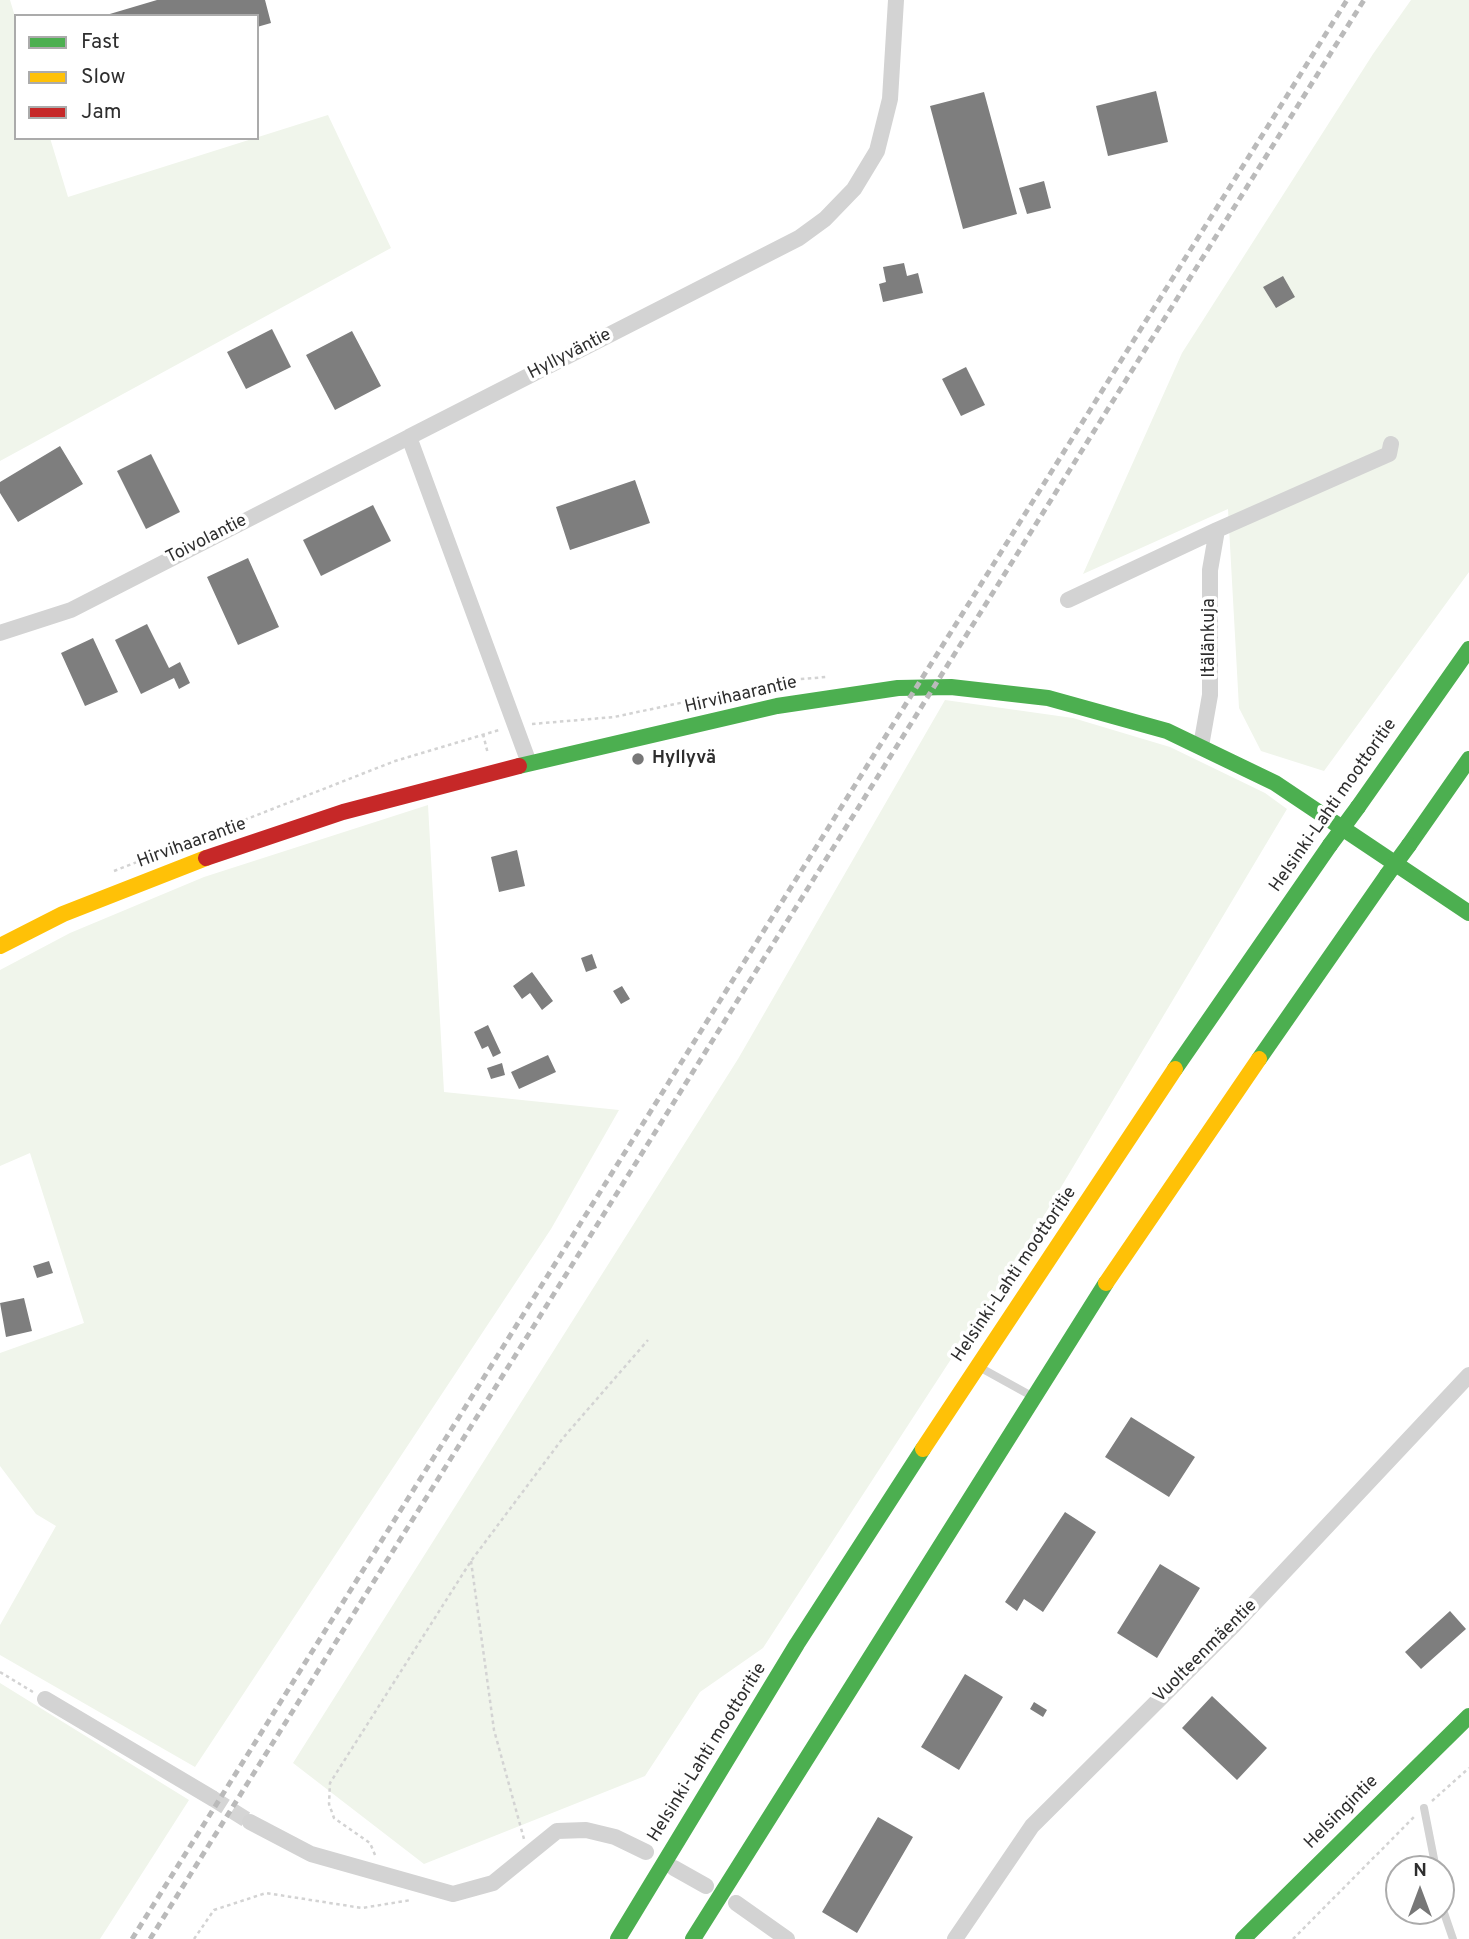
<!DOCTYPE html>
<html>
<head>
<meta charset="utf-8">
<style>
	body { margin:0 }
	#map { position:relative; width:1469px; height:1939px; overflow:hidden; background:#fff; font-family:Overpass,sans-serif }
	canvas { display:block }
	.legend { position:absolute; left:14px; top:14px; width:245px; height:126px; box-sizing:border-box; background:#fff; border:2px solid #ababab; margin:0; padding:9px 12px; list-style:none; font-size:21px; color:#2e2e2e }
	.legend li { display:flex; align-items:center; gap:14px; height:35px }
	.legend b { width:35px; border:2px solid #ababab }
	.north { position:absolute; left:1385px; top:1855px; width:70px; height:70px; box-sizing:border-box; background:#fff; border:2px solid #ababab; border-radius:50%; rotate:0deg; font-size:19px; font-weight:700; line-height:28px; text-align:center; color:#2e2e2e }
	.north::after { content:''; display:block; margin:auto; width:24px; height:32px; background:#777; clip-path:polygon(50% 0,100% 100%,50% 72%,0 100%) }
</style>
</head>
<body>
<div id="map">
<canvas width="1469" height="1939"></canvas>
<ul class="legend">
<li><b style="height:9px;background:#4caf50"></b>Fast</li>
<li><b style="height:9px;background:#ffc107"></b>Slow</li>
<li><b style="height:9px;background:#c62828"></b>Jam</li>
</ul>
<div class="north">N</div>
</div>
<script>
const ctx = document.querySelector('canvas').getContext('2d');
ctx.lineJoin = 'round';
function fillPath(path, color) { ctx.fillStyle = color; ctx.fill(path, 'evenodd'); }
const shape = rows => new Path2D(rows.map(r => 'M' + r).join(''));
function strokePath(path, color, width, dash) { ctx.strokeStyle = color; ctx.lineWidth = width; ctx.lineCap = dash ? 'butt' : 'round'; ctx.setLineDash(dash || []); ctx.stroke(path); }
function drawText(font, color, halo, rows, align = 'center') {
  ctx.font = font + ' Overpass,sans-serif'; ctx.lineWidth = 7; ctx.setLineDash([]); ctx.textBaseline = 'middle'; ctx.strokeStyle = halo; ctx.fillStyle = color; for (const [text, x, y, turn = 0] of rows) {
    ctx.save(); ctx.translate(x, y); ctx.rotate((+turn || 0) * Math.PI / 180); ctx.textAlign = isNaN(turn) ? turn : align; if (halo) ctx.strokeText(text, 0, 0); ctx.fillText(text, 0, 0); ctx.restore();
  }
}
const green = shape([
	[0,0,10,0,16,20,16,138,50,138,68,197,328,115,391,248,0,461],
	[1411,0,1469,0,1469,572,1324,771,1261,751,1239,708,1228,509,1083,574,1182,353,1373,54],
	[945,700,1073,718,1170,747,1265,793,1287,809,1039,1224,763,1648,700,1692,645,1776,424,1864,293,1763,738,1059],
	[428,805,444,1092,619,1110,551,1229,195,1767,0,1655,0,1625,56,1526,36,1514,0,1466,0,1353,84,1323,30,1153,0,1166,0,970,70,933,204,877],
	[0,1683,189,1800,100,1939,0,1939]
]);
const building = shape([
	[157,0,265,0,271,23,257,27,257,16,103,16],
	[1156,91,1168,142,1108,156,1096,106],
	[984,92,1017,214,963,229,930,106],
	[1044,181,1051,208,1027,214,1019,188],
	[904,263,907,276,918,273,923,293,883,302,879,284,886,282,883,267],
	[1283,276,1295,297,1276,308,1263,287],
	[272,329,291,367,246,389,227,352],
	[352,331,381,386,335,410,306,355],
	[966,367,985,405,961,416,942,379],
	[60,446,83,484,18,522,0,493,0,482],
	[151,454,180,512,146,529,117,471],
	[635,480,650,523,570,550,556,507],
	[373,505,391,541,321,576,303,540],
	[248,558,279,627,238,645,207,577],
	[147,624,169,668,180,662,190,683,179,689,174,678,141,694,115,640],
	[93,638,118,692,85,706,61,653],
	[517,850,525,886,499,892,491,857],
	[592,954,597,968,586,972,581,958],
	[532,972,553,1001,542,1010,530,993,522,999,513,986],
	[622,986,630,999,621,1004,613,991],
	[488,1025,501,1053,493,1057,488,1046,482,1049,474,1032],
	[548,1055,556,1072,519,1089,511,1072],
	[502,1063,505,1075,491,1079,487,1068],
	[49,1261,53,1273,37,1278,33,1266],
	[24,1298,32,1331,6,1337,0,1303],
	[1131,1417,1195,1457,1169,1497,1105,1457],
	[1065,1512,1096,1532,1043,1612,1024,1599,1017,1611,1005,1602],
	[1160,1564,1200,1588,1157,1658,1117,1633],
	[1450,1611,1466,1629,1421,1669,1405,1652],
	[965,1674,1003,1697,959,1770,921,1747],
	[1212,1696,1267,1748,1237,1780,1182,1728],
	[1034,1702,1047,1710,1043,1717,1030,1709],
	[878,1817,913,1837,857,1933,822,1912]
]);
const streetTunnel = shape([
	[212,1798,250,1822]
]);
const path = shape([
	[532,724,614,717,789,680,826,677],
	[483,734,488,754],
	[114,871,395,761,499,730],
	[471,1561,494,1730,524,1839],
	[0,1672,33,1692],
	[1432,1801,1469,1768],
	[375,1855,370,1843,334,1818,329,1804,330,1783,471,1561,563,1438,648,1340],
	[194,1939,214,1910,266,1893,362,1908,411,1900],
	[1293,1939,1414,1817]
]);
const lane = shape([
	[981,1368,1028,1394],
	[1424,1808,1436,1869],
	[1441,1904,1453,1939]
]);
const street = shape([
	[1068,600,1217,530],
	[0,633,71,610,409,437],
	[1201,746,1210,695,1210,570,1217,530,1389,454,1391,444],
	[529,763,409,437,799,238,825,219,854,189,877,151,890,99,896,0],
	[45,1699,212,1798],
	[250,1822,311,1854,453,1894,493,1883,557,1831,586,1830,615,1837,646,1852],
	[674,1868,706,1886],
	[736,1903,787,1939],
	[955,1939,1032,1826,1235,1624,1469,1375]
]);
const fast = shape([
	[519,766,777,706,898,688,951,687,1048,698,1167,731,1275,783,1469,913],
	[1358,807,1469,649],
	[1409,845,1469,759],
	[1259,1059,1387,875],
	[1175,1069,1330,845],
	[618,1939,797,1644,923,1449],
	[693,1939,1106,1283],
	[1243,1939,1469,1716]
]);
const slow = shape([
	[0,946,63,914,206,858],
	[1106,1283,1259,1059],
	[923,1449,1175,1069]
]);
const jam = shape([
	[206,858,343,812,519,766]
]);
const rail = shape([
	[132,1939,1347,0],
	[150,1939,1364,0]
]);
const fastBridge = shape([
	[1330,845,1358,807],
	[1387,875,1409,845]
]);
const markers = [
	[638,759,7,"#777"]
];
const streetNames = [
	["Hyllyväntie",570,355,-27],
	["Toivolantie",207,540,-27],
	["Itälänkuja",1210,638,-90],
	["Hirvihaarantie",741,696,-13],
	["Helsinki-Lahti moottoritie",1334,806,-55],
	["Hirvihaarantie",192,844,-20],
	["Helsinki-Lahti moottoritie",1015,1275,-56],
	["Vuolteenmäentie",1206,1652,-45],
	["Helsinki-Lahti moottoritie",708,1753,-58],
	["Helsingintie",1342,1813,-45]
];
const poiNames = [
	["Hyllyvä",652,759]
];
fillPath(green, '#f0f5eb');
fillPath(building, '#7e7e7e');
strokePath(streetTunnel, '#d5d5d5', 16, [16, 8]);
strokePath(path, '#d3d3d3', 2.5, [3.5, 3.5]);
strokePath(lane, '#d3d3d3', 8);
strokePath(street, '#d3d3d3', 16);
strokePath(fast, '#4caf50', 16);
strokePath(slow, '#ffc107', 16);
strokePath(jam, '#c62828', 16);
strokePath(rail, '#bababa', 5, [7, 5]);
strokePath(fastBridge, '#4caf50', 16);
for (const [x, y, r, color] of markers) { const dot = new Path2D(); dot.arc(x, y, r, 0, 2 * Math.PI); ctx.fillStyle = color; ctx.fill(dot); strokePath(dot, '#fff', 2.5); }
drawText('18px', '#2e2e2e', '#fff', streetNames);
drawText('bold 18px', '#2e2e2e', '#fff', poiNames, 'left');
</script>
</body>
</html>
